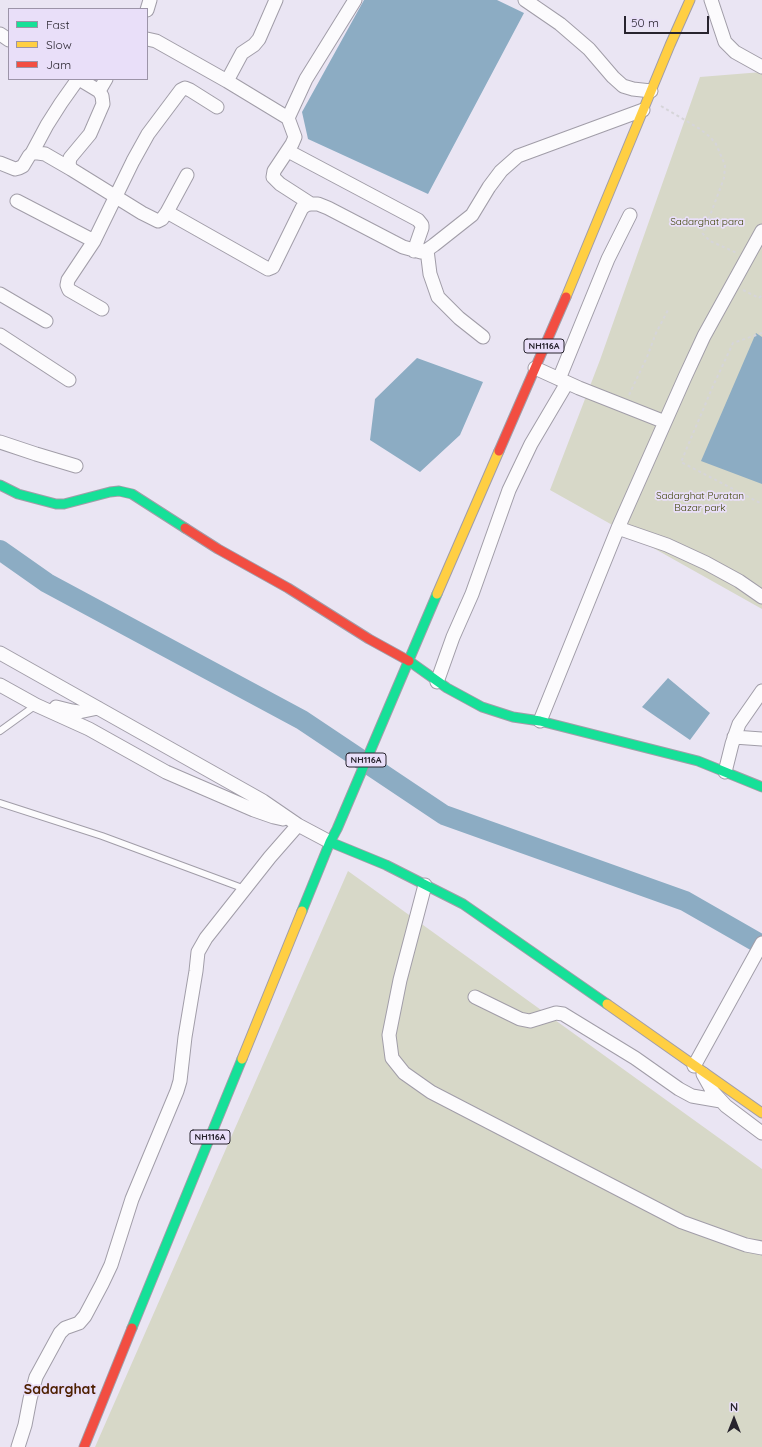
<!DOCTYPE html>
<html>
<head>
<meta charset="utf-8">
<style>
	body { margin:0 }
	#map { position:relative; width:762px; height:1447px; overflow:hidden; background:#eae5f3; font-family:Quicksand,sans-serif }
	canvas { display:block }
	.legend { position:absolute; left:8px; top:8px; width:140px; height:72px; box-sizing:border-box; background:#e9dff9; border:1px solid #9c94a8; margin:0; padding:5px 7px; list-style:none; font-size:12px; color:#28242e }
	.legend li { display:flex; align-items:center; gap:8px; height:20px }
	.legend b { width:20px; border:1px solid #9c94a8 }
	.north { position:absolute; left:714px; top:1399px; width:40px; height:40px; -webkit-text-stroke:3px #e9dff9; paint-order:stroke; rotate:0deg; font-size:11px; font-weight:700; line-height:16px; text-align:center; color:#28242e }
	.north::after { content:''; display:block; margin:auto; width:14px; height:18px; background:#28242e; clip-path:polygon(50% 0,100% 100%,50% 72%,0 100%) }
	.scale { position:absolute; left:624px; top:16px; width:85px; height:18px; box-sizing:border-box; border:2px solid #28242e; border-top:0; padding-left:5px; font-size:12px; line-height:14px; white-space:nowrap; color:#28242e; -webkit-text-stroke:3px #e9dff9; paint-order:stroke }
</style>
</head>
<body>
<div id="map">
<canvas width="762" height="1447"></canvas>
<ul class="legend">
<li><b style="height:5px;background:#16e098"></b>Fast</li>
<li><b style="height:5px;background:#ffcf43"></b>Slow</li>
<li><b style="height:5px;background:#f24e42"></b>Jam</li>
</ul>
<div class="north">N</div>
<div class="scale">50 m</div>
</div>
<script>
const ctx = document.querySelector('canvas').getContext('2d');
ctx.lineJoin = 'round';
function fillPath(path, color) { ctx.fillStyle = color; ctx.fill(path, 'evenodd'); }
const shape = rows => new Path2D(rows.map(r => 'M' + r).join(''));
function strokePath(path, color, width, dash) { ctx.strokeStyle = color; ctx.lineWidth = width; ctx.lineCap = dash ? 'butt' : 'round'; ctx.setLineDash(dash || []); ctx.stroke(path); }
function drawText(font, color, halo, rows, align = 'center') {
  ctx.font = font + ' Quicksand,sans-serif'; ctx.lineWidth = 3.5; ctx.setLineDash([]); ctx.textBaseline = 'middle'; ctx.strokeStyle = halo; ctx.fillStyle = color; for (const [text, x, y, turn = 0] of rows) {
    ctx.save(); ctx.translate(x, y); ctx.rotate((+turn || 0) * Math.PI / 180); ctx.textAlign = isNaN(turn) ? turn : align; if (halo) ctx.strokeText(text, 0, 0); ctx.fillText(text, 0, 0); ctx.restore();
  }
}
const green = shape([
	[762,72,762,609,550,490,600,360,700,77],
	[348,871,762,1169,762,1447,95,1447]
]);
const water = shape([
	[364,0,497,0,524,13,428,194,308,139,302,112],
	[756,333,762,337,762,484,701,461],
	[417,358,483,382,460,435,420,472,370,440,375,399],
	[668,678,710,713,690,740,642,707]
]);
const river = shape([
	[0,550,47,583,302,720,444,815,685,901,762,945]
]);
const path = shape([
	[661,106,700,129,710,137,716,144,725,165,724,178,705,229],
	[705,228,702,233,710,241,737,253],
	[743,290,759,298,762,295],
	[762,333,733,343,713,386,681,462,762,504],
	[629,395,647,357,656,333,668,310]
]);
const lane = shape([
	[0,731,36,705],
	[0,803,102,836,245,889]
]);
const street = shape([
	[525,0,560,24,589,49,613,77,623,86,633,89,651,91],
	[711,0,725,42,735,52,762,67],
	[147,10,150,0],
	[0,34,9,40],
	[147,39,156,41,227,81,288,118,295,137,292,144,274,171,273,177,280,184,311,204],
	[79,79,99,91,102,96,103,104,90,134,70,158,69,164,71,169,142,213,158,221,162,219,167,212,187,175],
	[227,81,242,53,254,45,259,39,276,0],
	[99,91,106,79],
	[288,118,306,79,355,0],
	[288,151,418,220,422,225,422,228,414,251],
	[32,153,47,125,61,103,78,79],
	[0,163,15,169,19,168,23,166,29,156,32,153,38,153,45,154,71,169],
	[17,201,94,241],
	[167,212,268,269,273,267,302,208,306,205,311,204,318,204,328,208,403,247,421,252,427,250,434,245,472,215,489,187,501,171,518,156,643,110],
	[427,250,430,274,438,297,459,318,483,337],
	[0,294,46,321],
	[102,309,69,290,67,285,68,280,94,241,133,161,148,134,181,90,185,88,190,90,217,107],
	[0,335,69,380],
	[535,368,579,388,665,422],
	[559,379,608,259,630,215],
	[0,442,36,454,76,466],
	[618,528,667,545,706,563,739,581,762,597],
	[0,653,263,801,298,825,330,842],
	[437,682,453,637,472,594,509,490,531,444,567,383],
	[0,685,36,705,89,729,166,772,254,810,274,817,283,819],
	[56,707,72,711,79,712,98,708],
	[540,721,618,528,685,377,704,336,762,231],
	[734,737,762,739],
	[725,772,732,744,739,724,762,691],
	[425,885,400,980,389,1035,392,1058,404,1073,431,1092,682,1222,746,1245,762,1248],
	[475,997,520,1019,530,1021,556,1013,563,1014,635,1058,679,1089,692,1096,721,1101],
	[694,1066,762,943],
	[703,1074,713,1092,726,1106,762,1133],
	[18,1447,25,1425,30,1399,36,1377,60,1333,65,1328,79,1323,85,1316,102,1284,111,1265,132,1199,177,1091,180,1081,185,1037,196,971,198,952,206,938,270,857,298,825]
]);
const fast = shape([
	[0,485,18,494,56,504,64,504,110,492,119,491,132,494,185,528],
	[409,661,447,688,482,707,513,717,540,721,698,761,762,787],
	[330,842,386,865,463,904,607,1004],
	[302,911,330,842,337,829,437,594],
	[132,1328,242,1059]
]);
const slow = shape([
	[566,297,670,45,690,0],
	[437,594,499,451],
	[607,1004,762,1113],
	[242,1059,302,911]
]);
const jam = shape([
	[499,451,566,297],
	[185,528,218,549,288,588,369,639,409,661],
	[84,1447,132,1328]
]);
const shields = [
	[544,346,40],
	[366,760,40],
	[210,1137,40]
];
const shieldNames = [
	["NH116A",544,346],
	["NH116A",366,760],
	["NH116A",210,1137]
];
const parkNames = [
	["Sadarghat para",707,222],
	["Sadarghat Puratan",700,496],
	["Bazar park",700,508]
];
const districtNames = [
	["Sadarghat",60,1390]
];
fillPath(green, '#d7d8c8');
fillPath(water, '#8cacc3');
strokePath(river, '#8cacc3', 20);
strokePath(lane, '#a19da8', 8);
strokePath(street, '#a19da8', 15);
strokePath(fast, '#a19da8', 11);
strokePath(slow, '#a19da8', 11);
strokePath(jam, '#a19da8', 11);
strokePath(path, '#d6d5d9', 2, [3, 3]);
strokePath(lane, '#fcfbfd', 6);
strokePath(street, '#fcfbfd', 13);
strokePath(fast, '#16e098', 9);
strokePath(slow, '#ffcf43', 9);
strokePath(jam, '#f24e42', 9);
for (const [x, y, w] of shields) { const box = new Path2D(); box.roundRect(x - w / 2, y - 7, w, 14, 3); ctx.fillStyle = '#e9dff9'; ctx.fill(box); strokePath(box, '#28242e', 1); }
drawText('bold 9px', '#28242e', null, shieldNames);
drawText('10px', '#3c4104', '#e9dff9', parkNames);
drawText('bold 14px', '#4e2100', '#e9dff9', districtNames);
</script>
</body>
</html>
